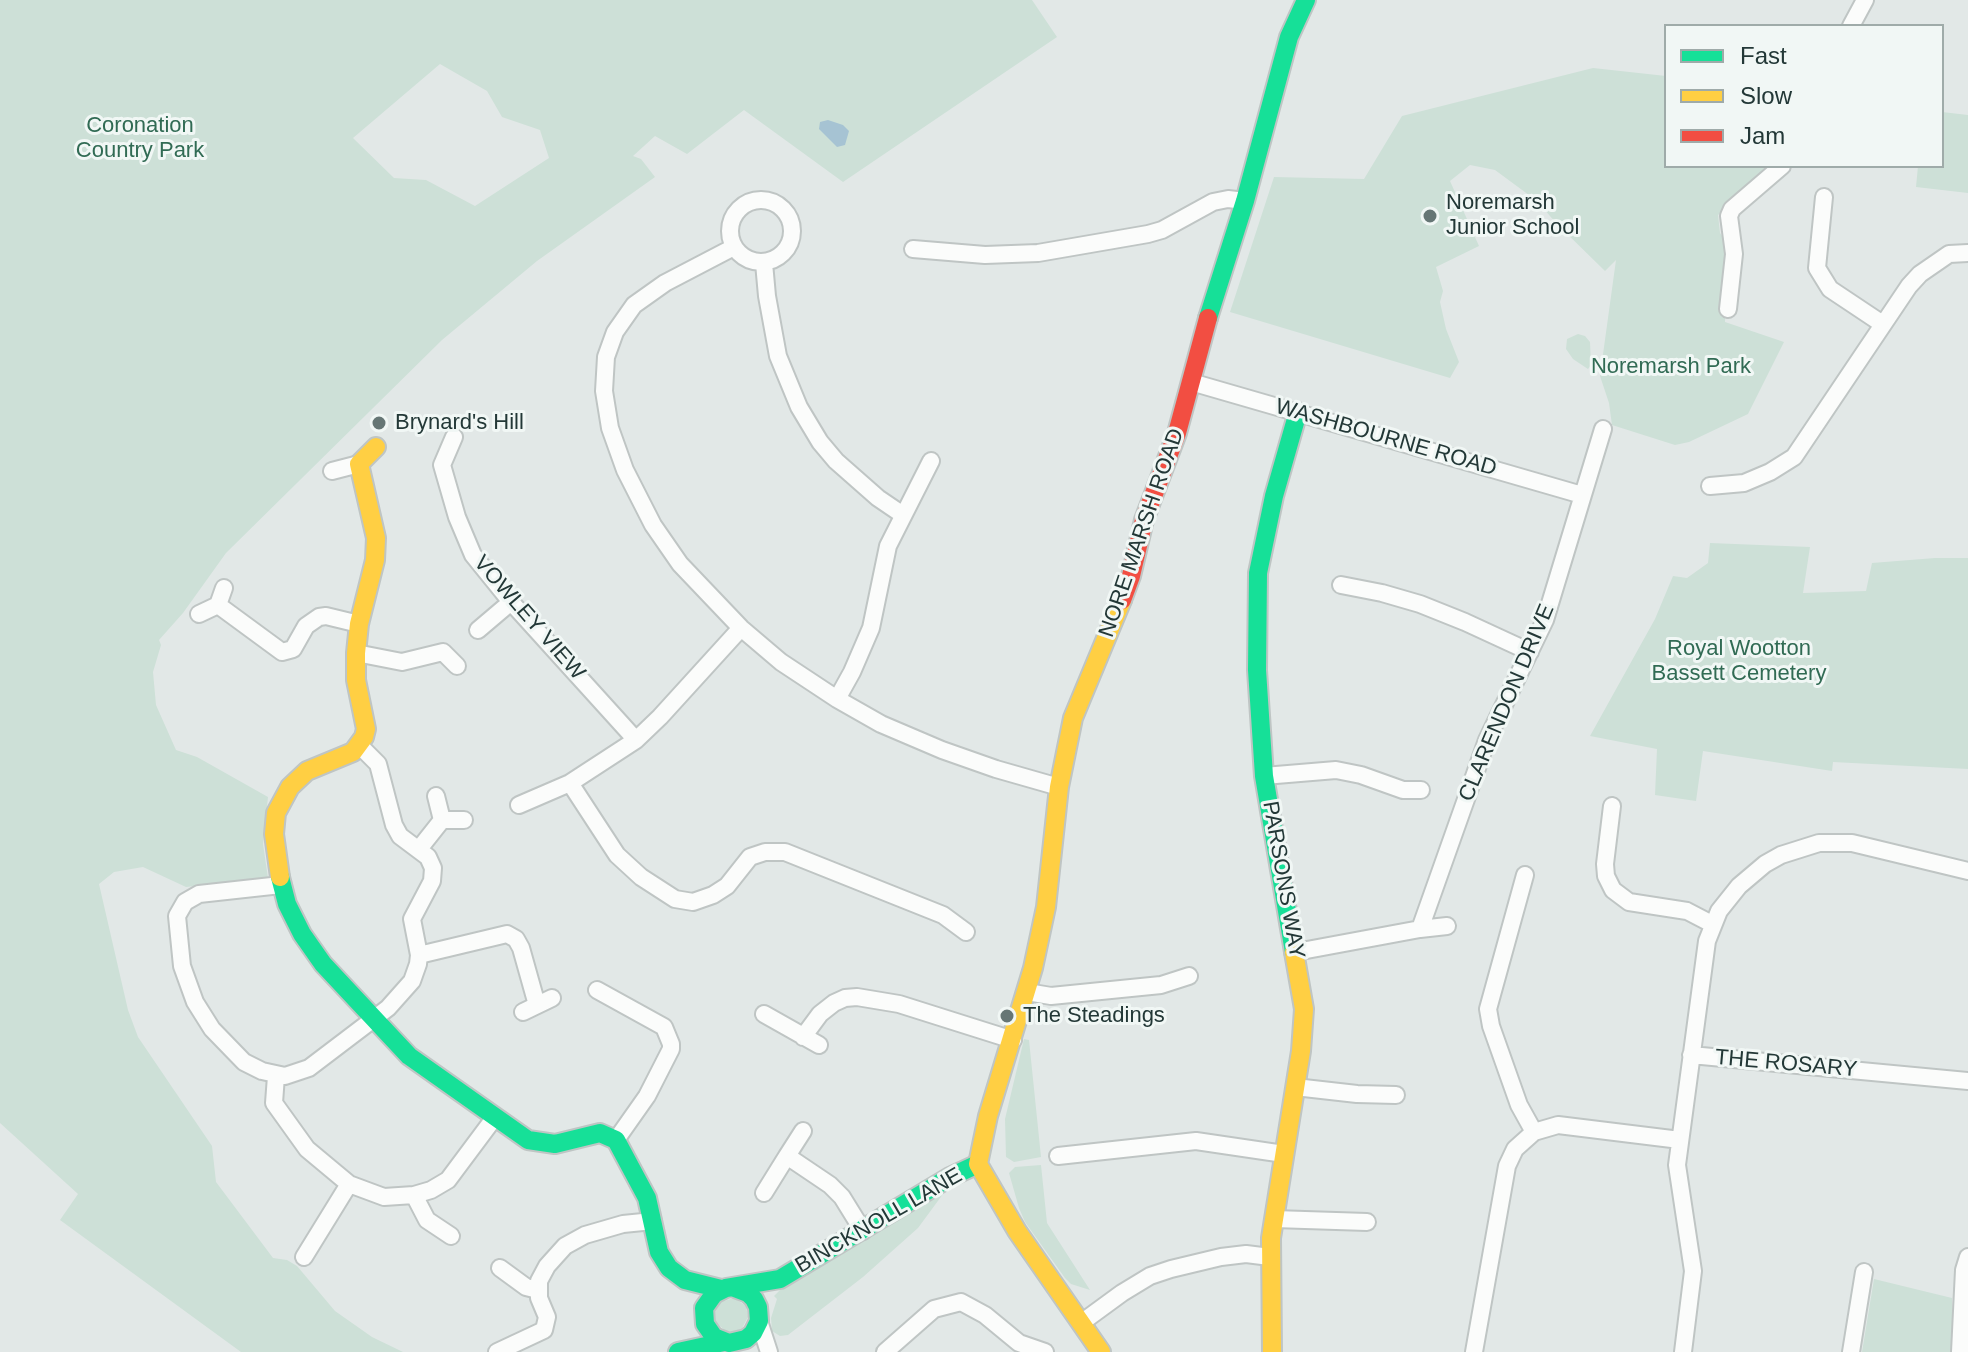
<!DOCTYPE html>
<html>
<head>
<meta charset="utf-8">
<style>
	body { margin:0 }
	#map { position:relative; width:1968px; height:1352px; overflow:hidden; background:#e2e8e7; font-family:Arial,sans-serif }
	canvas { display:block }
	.legend { position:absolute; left:1664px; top:24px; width:280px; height:144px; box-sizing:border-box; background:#f1f7f5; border:2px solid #9faba9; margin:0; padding:10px 14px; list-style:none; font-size:24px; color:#233837 }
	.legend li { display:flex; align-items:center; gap:16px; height:40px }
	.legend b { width:40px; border:2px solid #9faba9 }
</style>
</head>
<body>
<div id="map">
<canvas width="1968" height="1352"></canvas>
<ul class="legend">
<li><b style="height:10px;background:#16e098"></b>Fast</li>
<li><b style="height:10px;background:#ffcf43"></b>Slow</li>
<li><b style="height:10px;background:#f24e42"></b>Jam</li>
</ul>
</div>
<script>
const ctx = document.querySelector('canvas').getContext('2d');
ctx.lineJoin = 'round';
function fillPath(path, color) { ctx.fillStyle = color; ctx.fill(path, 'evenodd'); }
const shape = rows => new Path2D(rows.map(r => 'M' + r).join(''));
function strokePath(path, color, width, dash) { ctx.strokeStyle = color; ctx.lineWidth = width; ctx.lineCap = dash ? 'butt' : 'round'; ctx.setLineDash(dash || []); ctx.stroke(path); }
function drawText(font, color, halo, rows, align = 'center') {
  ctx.font = font + ' Arial,sans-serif'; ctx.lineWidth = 6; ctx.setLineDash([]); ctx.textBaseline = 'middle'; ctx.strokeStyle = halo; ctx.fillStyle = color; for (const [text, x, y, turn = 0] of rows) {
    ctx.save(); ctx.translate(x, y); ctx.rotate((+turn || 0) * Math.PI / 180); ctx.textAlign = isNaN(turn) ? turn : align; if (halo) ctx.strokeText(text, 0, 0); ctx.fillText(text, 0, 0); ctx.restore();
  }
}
const green = shape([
	[0,0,1032,0,1057,37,843,182,744,110,687,154,655,136,633,156,641,159,655,177,537,261,442,340,226,553,183,613,159,640,161,645,153,672,156,705,176,750,197,757,268,797,263,844,268,878,186,887,143,867,114,872,99,884,128,1010,138,1037,212,1146,216,1182,273,1258,287,1260,297,1266,335,1311,372,1337,403,1352,241,1352,60,1220,78,1194,0,1123],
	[440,64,487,91,502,117,540,130,549,158,475,206,426,180,394,178,353,138],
	[1593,68,1666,76,1666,166,1774,166,1718,215,1720,233,1725,240,1727,252,1725,322,1784,342,1748,414,1689,442,1675,445,1612,425,1609,403,1600,376,1616,260,1605,271,1556,223,1537,201,1495,170,1470,165,1450,181,1479,246,1436,267,1443,291,1440,302,1446,329,1459,362,1450,378,1230,312,1274,177,1364,179,1402,116],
	[1942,112,1968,115,1968,193,1916,187,1918,166,1942,166],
	[1578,334,1585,336,1590,342,1591,365,1588,369,1573,359,1566,349,1567,339],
	[1710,543,1810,547,1803,593,1866,591,1872,563,1935,558,1968,558,1968,769,1833,762,1832,771,1703,751,1696,801,1655,795,1657,749,1590,736,1655,619,1673,576,1687,578,1708,563],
	[1024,1039,1029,1040,1041,1157,1014,1162,1006,1157,1005,1119],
	[1041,1165,1047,1223,1090,1290,1071,1284,1065,1278,1025,1222,1019,1208,1009,1173,1015,1167],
	[946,1190,918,1228,863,1277,788,1335,780,1336,772,1331,771,1318,777,1299,774,1296,783,1287],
	[1874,1279,1952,1298,1952,1352,1862,1352],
	[734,1298,746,1306,748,1317,741,1330,728,1333,713,1320,717,1303]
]);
const water = shape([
	[828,120,843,125,849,131,845,145,837,147,819,129,820,122]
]);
const street = shape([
	[1851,26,1865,0],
	[1824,197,1817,268,1830,289,1881,323],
	'730 231a31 31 0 1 1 62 0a31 31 0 1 1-62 0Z',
	[734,247,665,283,634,305,615,332,606,357,604,391,610,428,625,470,653,525,680,564,741,628,781,662,837,699,881,724,942,750,996,769,1059,787],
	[913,249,985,255,1038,253,1148,234,1162,230,1213,202,1228,199,1245,201],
	[764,263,767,296,778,356,799,407,820,442,836,461,878,498,903,515],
	[1728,309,1734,254,1729,216,1732,209,1782,166],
	[1191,382,1582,495],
	[454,437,442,465,457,517,473,555,511,602,636,740],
	[332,471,359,464],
	[1710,486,1744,483,1770,472,1794,457,1909,286,1920,274,1949,254,1968,253],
	[1341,585,1382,593,1420,604,1465,622,1530,652],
	[224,588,218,605,282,652,293,649,306,626,319,617,326,616,359,624],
	[199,614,218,605],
	[478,630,511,602],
	[356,653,402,662,443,652,457,666],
	[837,699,852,672,871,628,888,546,931,461],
	[1264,776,1336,770,1361,775,1403,790,1421,790],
	[570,783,617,855,641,877,675,899,693,902,713,895,727,886,750,857,765,852,785,852,943,915,966,932],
	[436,796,442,820],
	[519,805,570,783,636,740,660,717,741,628],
	[1612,806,1605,864,1606,876,1613,890,1629,902,1687,911,1712,924],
	[419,849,442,820,464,820],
	[1525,875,1488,1009,1491,1026,1519,1105,1534,1132],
	[281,885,199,894,185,902,177,916,182,966,195,1002,212,1029,244,1062,262,1071,285,1076,309,1068,388,1008,412,981,418,964,419,955,412,919,432,881,433,868,428,857,400,836,394,825,378,764,359,745],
	[1420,929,1447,926],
	[1296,952,1420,929,1487,740,1545,620,1603,429],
	[419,955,507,934,516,939,521,948,537,1005],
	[597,990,664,1027,671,1044,671,1049,647,1096,616,1140],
	[1027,992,1051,996,1161,985,1189,976],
	[523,1012,552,998],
	[764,1014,819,1045],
	[803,1037,820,1014,834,1003,845,998,857,997,899,1004,1013,1040],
	[1691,1055,1968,1081],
	[276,1076,274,1103,307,1149,349,1184,384,1197,414,1195,431,1190,448,1180,495,1117],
	[1295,1087,1357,1094,1396,1095],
	[803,1131,787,1156,830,1185,842,1197,863,1231],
	[1058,1156,1196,1141,1284,1154],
	[764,1193,787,1156],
	[414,1195,427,1220,451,1236],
	[1274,1219,1367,1222],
	[304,1257,349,1184],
	[500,1268,526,1287,538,1290],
	[759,1321,769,1352],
	[1081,1323,1122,1293,1150,1276,1171,1269,1221,1257,1246,1254,1270,1257],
	[497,1352,544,1330,547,1317,539,1298,539,1281,547,1266,565,1246,585,1235,623,1224,653,1221],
	[885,1352,934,1309,961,1302,985,1315,1019,1343,1045,1352],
	[1474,1352,1507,1166,1515,1149,1534,1132,1558,1125,1680,1140],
	[1683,1352,1693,1271,1677,1165,1707,941,1719,911,1739,886,1765,864,1781,855,1819,843,1852,843,1968,871],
	[1851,1352,1864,1272],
	[1960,1352,1964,1270,1968,1257]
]);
const fast = shape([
	[1208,318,1245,201,1289,37,1306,0],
	[280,877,287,904,302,934,323,964,409,1056,528,1140,555,1144,600,1133,616,1140,647,1198,659,1252,669,1268,685,1280,721,1289],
	[1294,952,1264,776,1257,670,1258,573,1274,496,1298,412],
	[735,1288,748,1293,754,1299,758,1307,759,1321,753,1333,746,1339,729,1343,714,1337,705,1324,704,1308,714,1294,726,1288,780,1279,950,1177,978,1164],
	[678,1352,724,1342]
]);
const slow = shape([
	[280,877,274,834,276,813,290,787,307,771,353,752,364,737,366,729,356,680,356,653,359,624,375,560,376,538,359,464,376,447],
	[978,1164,988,1116,1033,968,1046,907,1059,787,1073,718,1122,600],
	[978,1164,1017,1231,1101,1352],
	[1272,1352,1271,1238,1301,1051,1304,1009,1294,952]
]);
const jam = shape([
	[1122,600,1131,576,1144,520,1177,433,1208,318]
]);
const markers = [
	[1430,216,8,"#667675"],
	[379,423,8,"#667675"],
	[1007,1016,8,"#667675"]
];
const parkNames = [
	["Coronation",140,126],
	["Country Park",140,151],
	["Noremarsh Park",1671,367],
	["Royal Wootton",1739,649],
	["Bassett Cemetery",1739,674]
];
const poiNames = [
	["Noremarsh",1446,203],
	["Junior School",1446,228],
	["Brynard's Hill",395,423],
	["The Steadings",1023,1016]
];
const streetNames = [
	["WASHBOURNE ROAD",1386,438,16],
	["NORE MARSH ROAD",1142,533,-71],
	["VOWLEY VIEW",529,618,49],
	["CLARENDON DRIVE",1507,703,-67],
	["PARSONS WAY",1283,880,80],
	["THE ROSARY",1786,1064,5],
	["BINCKNOLL LANE",879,1221,-30]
];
fillPath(green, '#cde0d7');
fillPath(water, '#a6c3d3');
strokePath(street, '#bfc5c4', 20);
strokePath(fast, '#bfc5c4', 22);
strokePath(slow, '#bfc5c4', 22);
strokePath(jam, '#bfc5c4', 22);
strokePath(street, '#fbfcfb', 16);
strokePath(fast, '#16e098', 18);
strokePath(slow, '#ffcf43', 18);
strokePath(jam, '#f24e42', 18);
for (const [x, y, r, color] of markers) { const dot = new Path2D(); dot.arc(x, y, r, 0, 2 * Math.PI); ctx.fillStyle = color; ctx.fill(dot); strokePath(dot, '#f1f7f5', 3); }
drawText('22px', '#316b54', '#f1f7f5', parkNames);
drawText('22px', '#233837', '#f1f7f5', poiNames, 'left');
drawText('22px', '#233837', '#f1f7f5', streetNames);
</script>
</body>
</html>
